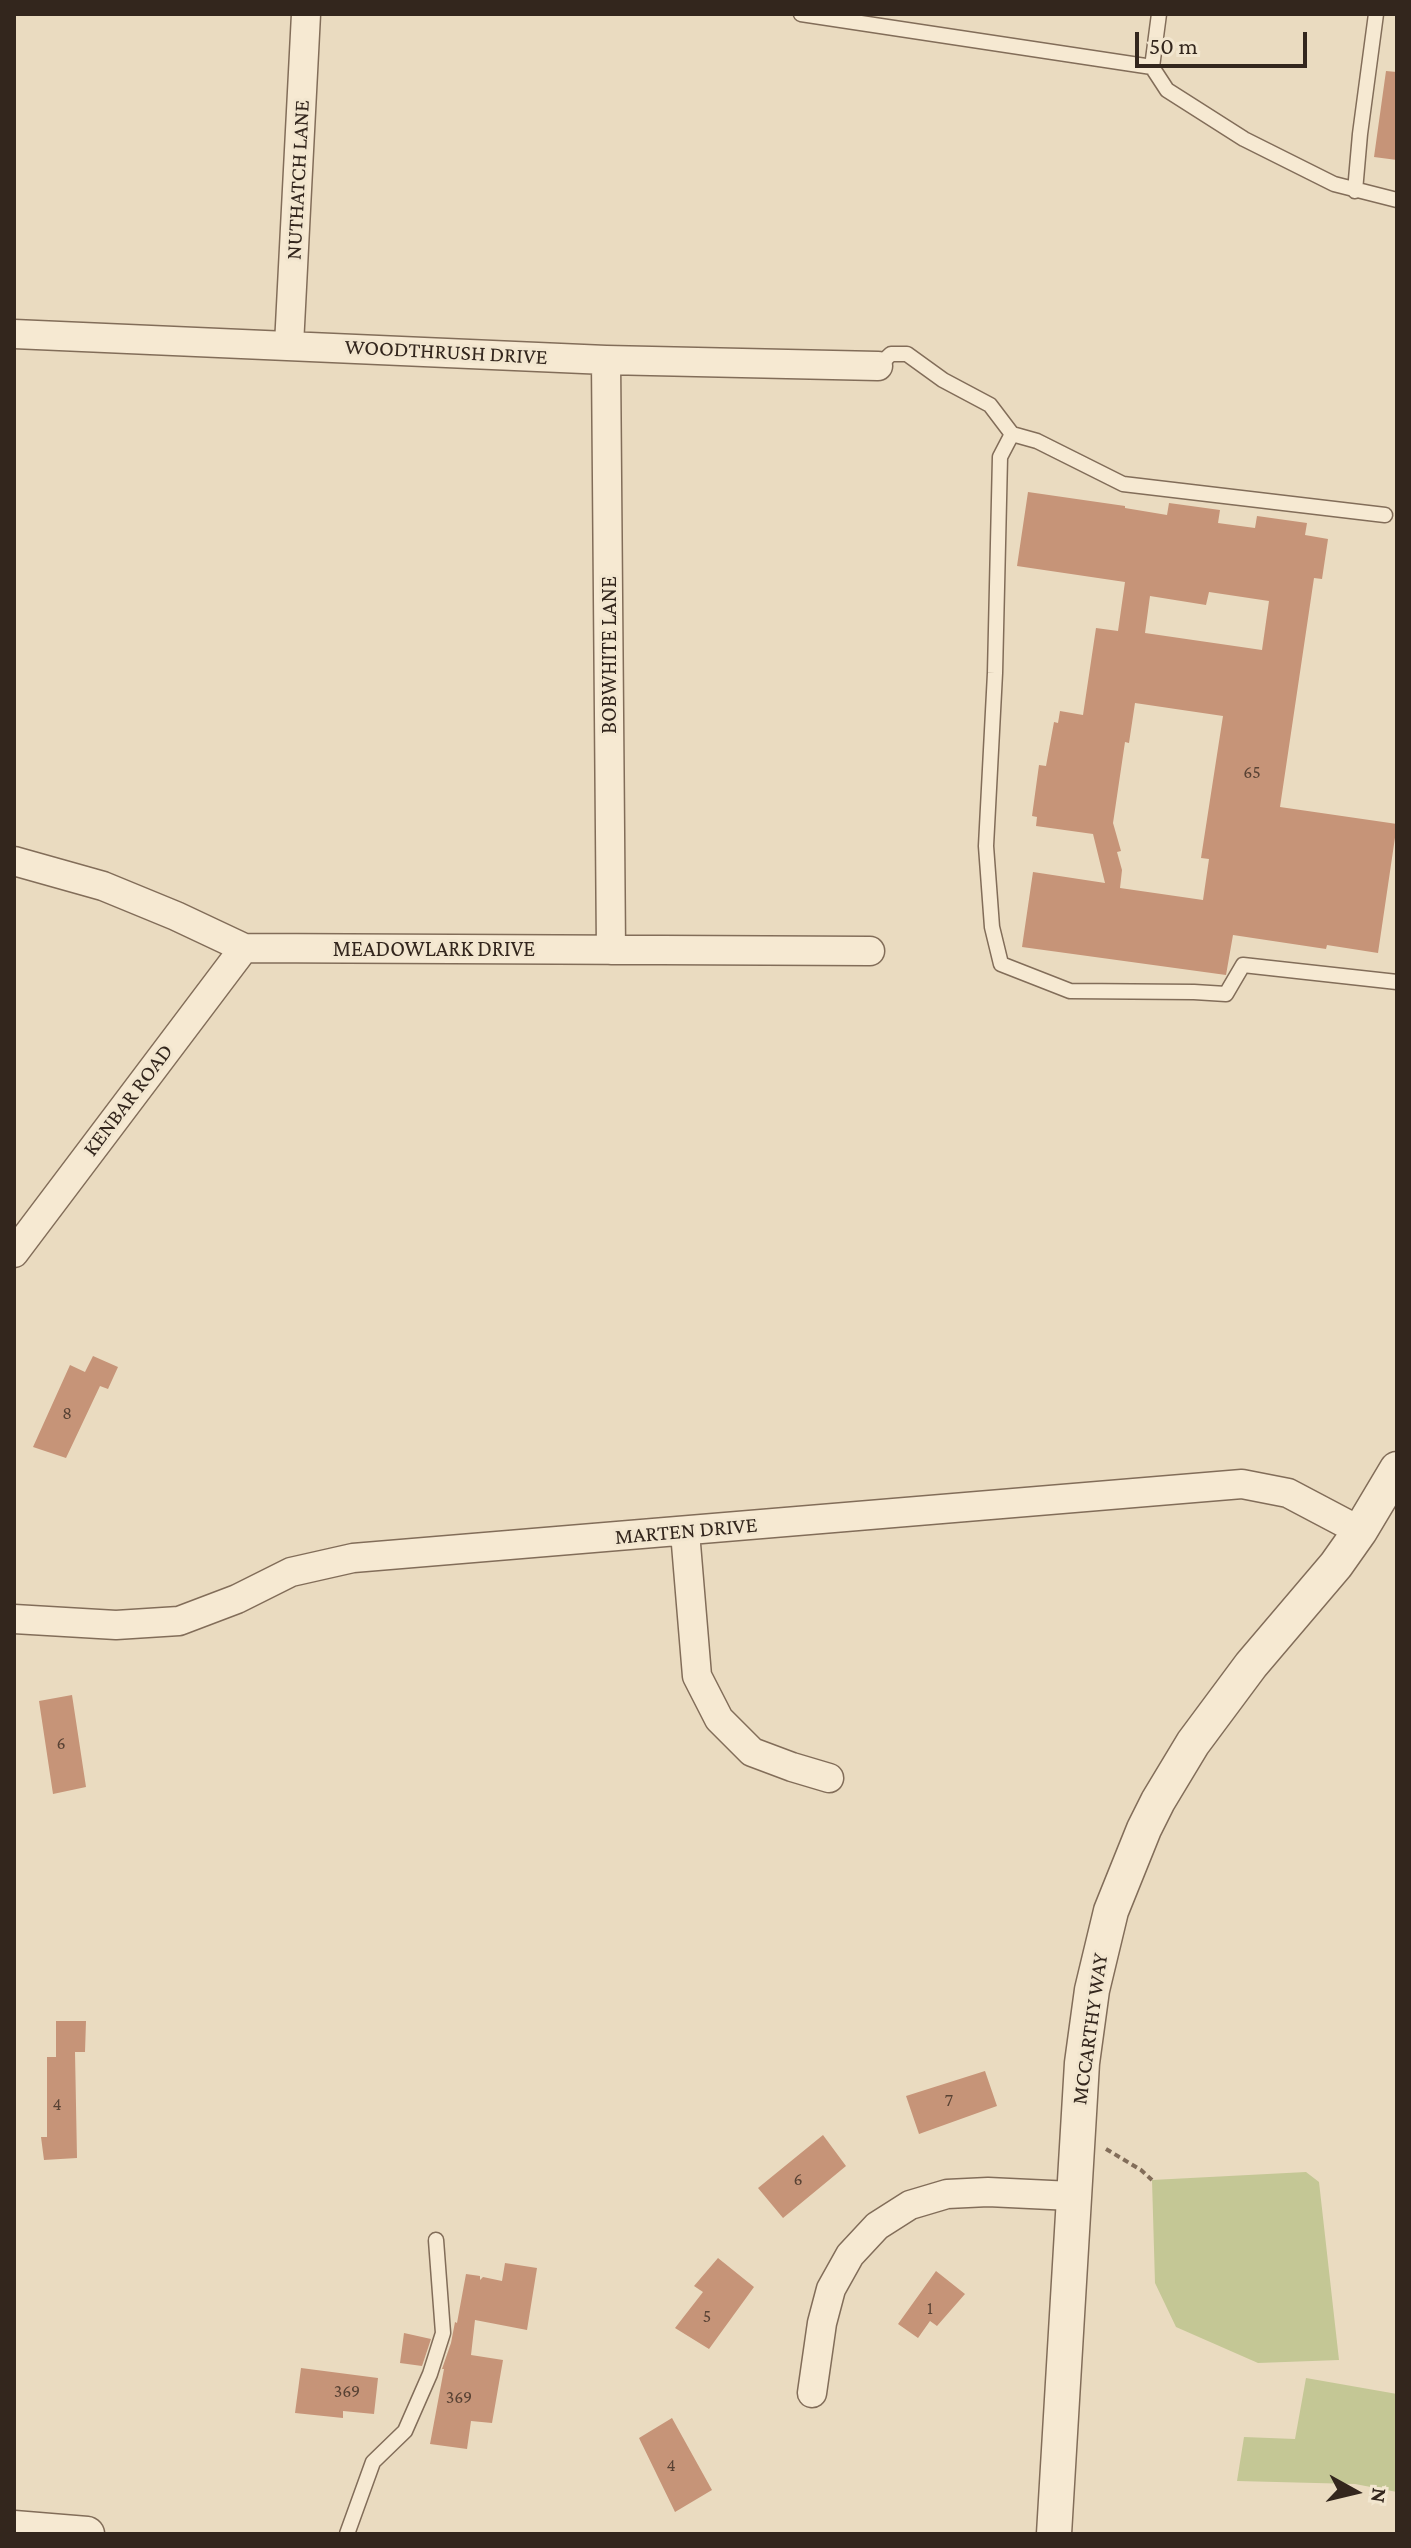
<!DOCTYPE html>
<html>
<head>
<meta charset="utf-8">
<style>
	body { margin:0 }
	#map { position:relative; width:1411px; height:2548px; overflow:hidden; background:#eadbc0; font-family:"Crimson Pro",serif }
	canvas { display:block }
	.frame { position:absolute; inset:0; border:16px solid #33261d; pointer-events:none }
	.north { position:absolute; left:1315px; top:2452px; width:80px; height:80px; -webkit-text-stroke:6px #f2e6cf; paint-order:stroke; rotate:98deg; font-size:22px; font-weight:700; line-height:32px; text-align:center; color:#33261d }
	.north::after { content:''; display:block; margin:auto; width:28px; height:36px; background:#33261d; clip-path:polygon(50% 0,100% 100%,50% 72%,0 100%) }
	.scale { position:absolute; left:1135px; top:32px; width:172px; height:36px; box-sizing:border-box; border:4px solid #33261d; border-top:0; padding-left:10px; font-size:24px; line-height:28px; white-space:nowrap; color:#33261d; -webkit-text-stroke:6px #f2e6cf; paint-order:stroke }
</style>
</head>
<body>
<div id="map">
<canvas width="1411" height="2548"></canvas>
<div class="frame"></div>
<div class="north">N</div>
<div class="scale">50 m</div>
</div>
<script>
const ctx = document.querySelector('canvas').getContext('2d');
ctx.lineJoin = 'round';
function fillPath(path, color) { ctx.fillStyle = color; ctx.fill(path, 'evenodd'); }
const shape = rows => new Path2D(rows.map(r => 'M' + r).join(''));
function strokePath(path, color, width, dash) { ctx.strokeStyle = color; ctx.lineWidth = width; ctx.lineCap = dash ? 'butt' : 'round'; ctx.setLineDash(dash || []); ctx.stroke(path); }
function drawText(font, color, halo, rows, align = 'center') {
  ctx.font = font + ' "Crimson Pro",serif'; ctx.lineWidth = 6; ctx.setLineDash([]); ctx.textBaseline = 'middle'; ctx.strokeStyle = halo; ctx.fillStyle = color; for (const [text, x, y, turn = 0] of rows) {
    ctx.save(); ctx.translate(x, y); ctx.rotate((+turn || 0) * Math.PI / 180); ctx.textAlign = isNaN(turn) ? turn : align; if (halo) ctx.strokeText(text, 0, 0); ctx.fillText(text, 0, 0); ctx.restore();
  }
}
const green = shape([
	[1306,2172,1319,2182,1339,2360,1258,2363,1176,2327,1155,2283,1152,2180],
	[1306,2378,1397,2394,1397,2492,1355,2484,1237,2481,1244,2437,1295,2439]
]);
const building = shape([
	[1386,71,1397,72,1397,160,1374,157],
	[1028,492,1125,506,1125,508,1167,515,1169,503,1220,510,1218,523,1255,528,1257,516,1307,523,1305,535,1328,539,1322,579,1314,578,1280,807,1397,824,1378,953,1327,945,1326,949,1233,935,1226,975,1022,947,1033,872,1105,883,1093,834,1036,826,1037,817,1032,816,1039,765,1046,766,1054,722,1058,723,1060,711,1083,715,1096,628,1118,631,1125,582,1017,566],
	[1209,592,1269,601,1262,650,1145,633,1150,596,1206,605],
	[1135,703,1223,716,1201,858,1209,859,1203,900,1120,888,1122,870,1117,852,1121,851,1113,823,1125,742,1129,743],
	[93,1356,118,1367,108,1389,100,1386,66,1458,33,1447,70,1365,85,1372],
	[72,1695,86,1787,53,1794,39,1701],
	[56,2021,86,2021,85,2052,75,2052,77,2158,44,2160,41,2137,47,2137,47,2057,56,2057],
	[985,2071,997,2106,919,2134,906,2096],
	[823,2135,846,2166,783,2218,758,2188],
	[718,2258,754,2287,709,2349,675,2328,703,2292,694,2286],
	[505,2263,537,2268,527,2330,475,2320,471,2355,503,2360,492,2423,471,2421,467,2449,430,2444,444,2369,442,2369,451,2343,455,2322,457,2323,466,2274,480,2276,480,2280,483,2277,502,2281],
	[936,2271,965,2294,937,2326,930,2321,918,2338,898,2324],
	[404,2333,431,2339,422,2366,400,2363],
	[301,2368,378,2378,374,2414,343,2411,343,2418,295,2413],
	[672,2418,712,2490,675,2512,639,2438]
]);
const path = shape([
	[1106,2149,1141,2170,1152,2180]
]);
const service = shape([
	[801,14,1152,67],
	[1159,14,1152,67,1167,90,1244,139,1334,184,1397,200],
	[1355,191,1360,134,1376,14],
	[878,366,891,354,907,354,943,380,990,405,1012,434],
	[1385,515,1123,484,1037,441,1012,434,1000,457,995,673,986,846,992,927,1001,964,1070,991,1194,992,1226,994,1243,965,1397,982],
	[347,2534,373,2462,405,2431,430,2374,443,2333,436,2240]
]);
const minor = shape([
	[14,334,606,360,878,366],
	[289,345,306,14],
	[606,360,611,950],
	[14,861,103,886,176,916,244,948,870,951],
	[14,1253,244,948],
	[685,1532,697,1676,719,1719,752,1752,792,1767,829,1778],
	[14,1619,116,1625,179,1621,237,1599,291,1572,353,1558,1242,1484,1288,1493,1360,1531],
	[812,2393,822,2323,831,2289,850,2255,877,2226,910,2205,947,2194,988,2192,1072,2196]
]);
const tertiary = shape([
	[14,2528,87,2534],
	[1054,2534,1082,2063,1092,1990,1111,1911,1144,1829,1158,1801,1193,1743,1251,1665,1336,1565,1360,1531,1397,1469]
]);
const numberNames = [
	["65",1252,772],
	["8",67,1413],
	["6",61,1743],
	["7",949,2100],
	["4",57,2104],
	["6",798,2179],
	["1",930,2308],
	["5",707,2316],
	["369",347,2391],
	["369",459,2397],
	["4",671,2465]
];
const streetNames = [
	["NUTHATCH LANE",298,180,-87],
	["WOODTHRUSH DRIVE",446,352,3],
	["BOBWHITE LANE",609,655,-90],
	["MEADOWLARK DRIVE",434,949],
	["KENBAR ROAD",128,1100,-53],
	["MARTEN DRIVE",686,1531,-5],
	["MCCARTHY WAY",1090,2029,-82]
];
fillPath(green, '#c4c795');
fillPath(building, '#c69478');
strokePath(service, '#826d59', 17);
strokePath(minor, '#826d59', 31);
strokePath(tertiary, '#826d59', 37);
strokePath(path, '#826d59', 4, [6, 4]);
strokePath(service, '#f6e9d2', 14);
strokePath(minor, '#f6e9d2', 28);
strokePath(tertiary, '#f6e9d2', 34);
drawText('18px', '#584234', null, numberNames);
drawText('22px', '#33261d', '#f2e6cf', streetNames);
</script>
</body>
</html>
